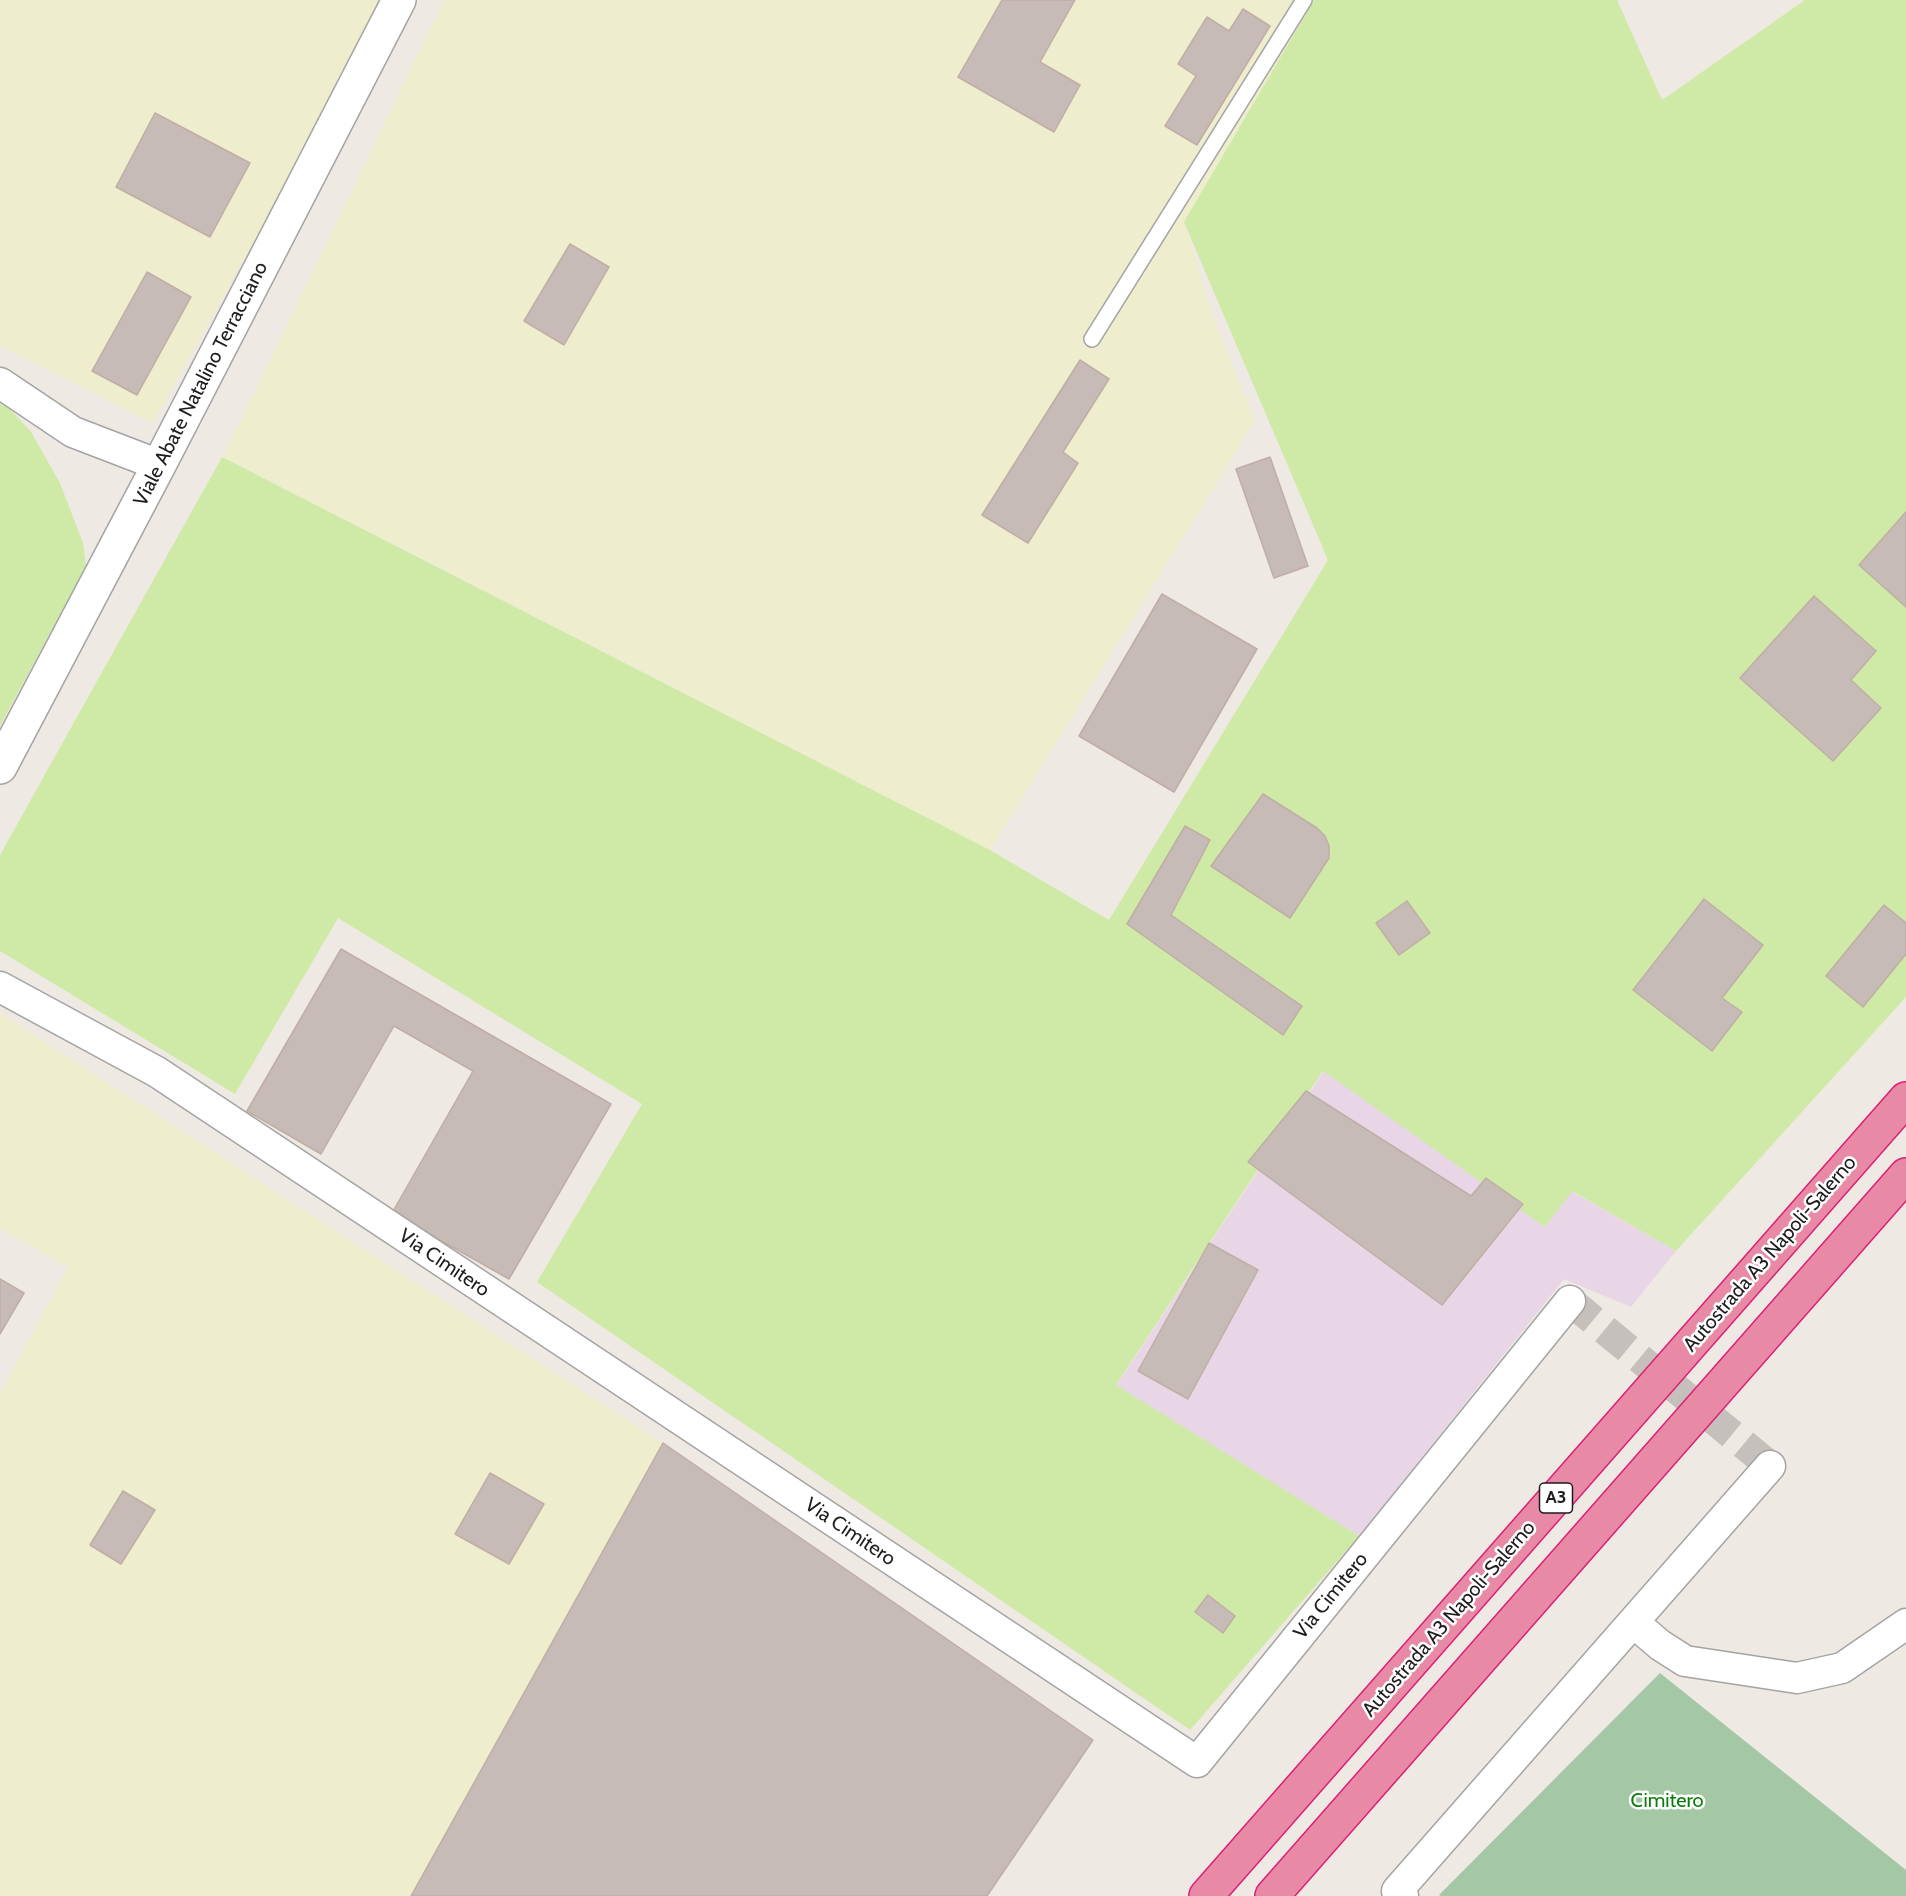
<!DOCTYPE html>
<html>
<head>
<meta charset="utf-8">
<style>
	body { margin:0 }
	canvas { display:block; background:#efe9e3 }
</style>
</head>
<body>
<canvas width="1906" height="1896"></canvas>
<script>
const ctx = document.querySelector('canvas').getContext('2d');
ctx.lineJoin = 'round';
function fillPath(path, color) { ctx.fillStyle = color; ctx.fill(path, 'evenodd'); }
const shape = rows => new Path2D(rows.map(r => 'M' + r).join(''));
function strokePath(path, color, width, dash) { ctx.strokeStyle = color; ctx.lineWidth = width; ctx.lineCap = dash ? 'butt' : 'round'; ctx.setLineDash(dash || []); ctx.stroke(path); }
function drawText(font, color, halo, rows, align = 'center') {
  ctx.font = font + ' Cabin,sans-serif'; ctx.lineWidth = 5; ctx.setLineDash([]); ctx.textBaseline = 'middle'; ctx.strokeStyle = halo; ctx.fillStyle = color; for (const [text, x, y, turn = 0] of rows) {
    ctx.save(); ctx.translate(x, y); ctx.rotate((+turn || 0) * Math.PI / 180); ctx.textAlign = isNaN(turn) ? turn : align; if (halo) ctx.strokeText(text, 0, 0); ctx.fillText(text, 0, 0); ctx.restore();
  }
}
const industrial = shape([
	[1324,1071,1545,1226,1571,1191,1676,1251,1631,1307,1564,1279,1359,1536,1116,1386]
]);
const farmland = shape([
	[0,0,387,0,153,423,0,346],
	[444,0,1314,0,1184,222,1213,317,1255,421,990,850,223,457],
	[0,1013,663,1443,411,1896,0,1896,0,1393,68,1267,0,1229]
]);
const grass = shape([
	[1314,0,1617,0,1662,100,1805,0,1906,0,1906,997,1676,1251,1572,1191,1545,1227,1323,1071,1116,1385,1359,1536,1190,1730,537,1282,642,1104,338,918,235,1094,0,951,0,855,222,457,990,850,1109,920,1328,560,1184,222],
	[0,403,10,409,31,432,60,483,83,543,86,566,0,726]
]);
const cemetery = shape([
	[1660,1673,1906,1870,1906,1896,1441,1896,1439,1895]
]);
const building = shape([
	[1002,0,1075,0,1040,62,1080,85,1054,132,958,77,1002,0],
	[1243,9,1270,26,1197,145,1165,126,1196,76,1178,64,1207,17,1229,31,1243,9],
	[155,113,250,163,210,237,116,187,155,113],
	[570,244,609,267,564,345,524,321,570,244],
	[147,272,191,297,137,395,92,371,147,272],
	[1080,360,1109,379,1063,452,1078,463,1028,543,982,515,1080,360],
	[1270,457,1308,566,1274,578,1236,469,1270,457],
	[1906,512,1906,607,1859,565,1906,512],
	[1162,594,1257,649,1174,792,1079,736,1162,594],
	[1814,596,1876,651,1851,680,1881,708,1833,761,1740,678,1814,596],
	[1263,794,1317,828,1325,836,1329,846,1329,858,1290,918,1211,866,1263,794],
	[1185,826,1210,840,1171,915,1302,1006,1283,1035,1127,924,1185,826],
	[1704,899,1763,945,1722,998,1742,1012,1712,1051,1633,990,1704,899],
	[1407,901,1430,933,1399,955,1376,923,1407,901],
	[1884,905,1906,923,1906,954,1863,1007,1826,976,1884,905],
	[341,949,611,1104,509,1279,392,1213,473,1071,394,1026,321,1154,247,1111,341,949],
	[1306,1091,1471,1196,1486,1178,1523,1204,1442,1305,1248,1162,1306,1091],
	[1209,1243,1258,1270,1188,1399,1138,1371,1209,1243],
	[0,1279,24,1293,0,1334,0,1279],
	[663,1443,1093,1740,987,1896,411,1896,663,1443],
	[490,1473,544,1504,509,1564,455,1534,490,1473],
	[123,1491,155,1510,121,1564,90,1545,123,1491],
	[1208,1595,1235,1616,1223,1633,1195,1612,1208,1595]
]);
const minorTunnel = shape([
	[1570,1301,1770,1466]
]);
const service = shape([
	[1092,339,1304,0]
]);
const minor = shape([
	[0,383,73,432,159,465],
	[0,987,157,1072,1197,1762,1570,1301],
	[1633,1622,1660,1645,1685,1661,1797,1678,1842,1668,1906,1624],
	[1403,1896,1397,1891,1770,1466]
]);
const tertiary = shape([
	[0,767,159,465,399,0]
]);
const motorway = shape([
	[1206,1896,1906,1099],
	[1272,1896,1906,1175]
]);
const shields = [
	[1556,1498,33]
];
const shieldNames = [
	["A3",1556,1498]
];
const streetNames = [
	["Viale Abate Natalino Terracciano",201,384,-63],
	["Autostrada A3 Napoli-Salerno",1770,1254,-49],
	["Via Cimitero",444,1263,34],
	["Via Cimitero",850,1532,34],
	["Via Cimitero",1331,1596,-51],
	["Autostrada A3 Napoli-Salerno",1449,1619,-49]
];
const parkNames = [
	["Cimitero",1667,1801]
];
fillPath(industrial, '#e8d5e6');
fillPath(farmland, '#eeedcd');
fillPath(grass, '#cfeaa7');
fillPath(cemetery, '#a4c8a5');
fillPath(building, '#c6bbb6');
strokePath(building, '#c0aea5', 1.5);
strokePath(minorTunnel, '#c5c0bb', 30, [30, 15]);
strokePath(service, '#a4a4a4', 18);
strokePath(minor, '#a4a4a4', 33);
strokePath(tertiary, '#a4a4a4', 36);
strokePath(motorway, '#db2175', 36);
strokePath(service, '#fff', 15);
strokePath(minor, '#fff', 30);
strokePath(tertiary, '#fff', 33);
strokePath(motorway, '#e889a5', 33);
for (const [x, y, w] of shields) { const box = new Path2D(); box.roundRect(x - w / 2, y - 15, w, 30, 4.5); ctx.fillStyle = '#fff'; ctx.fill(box); strokePath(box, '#1d1d1d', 1.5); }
drawText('bold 18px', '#1d1d1d', null, shieldNames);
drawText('20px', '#1d1d1d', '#fff', streetNames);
drawText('20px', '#0c7d0a', '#fff', parkNames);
</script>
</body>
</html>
